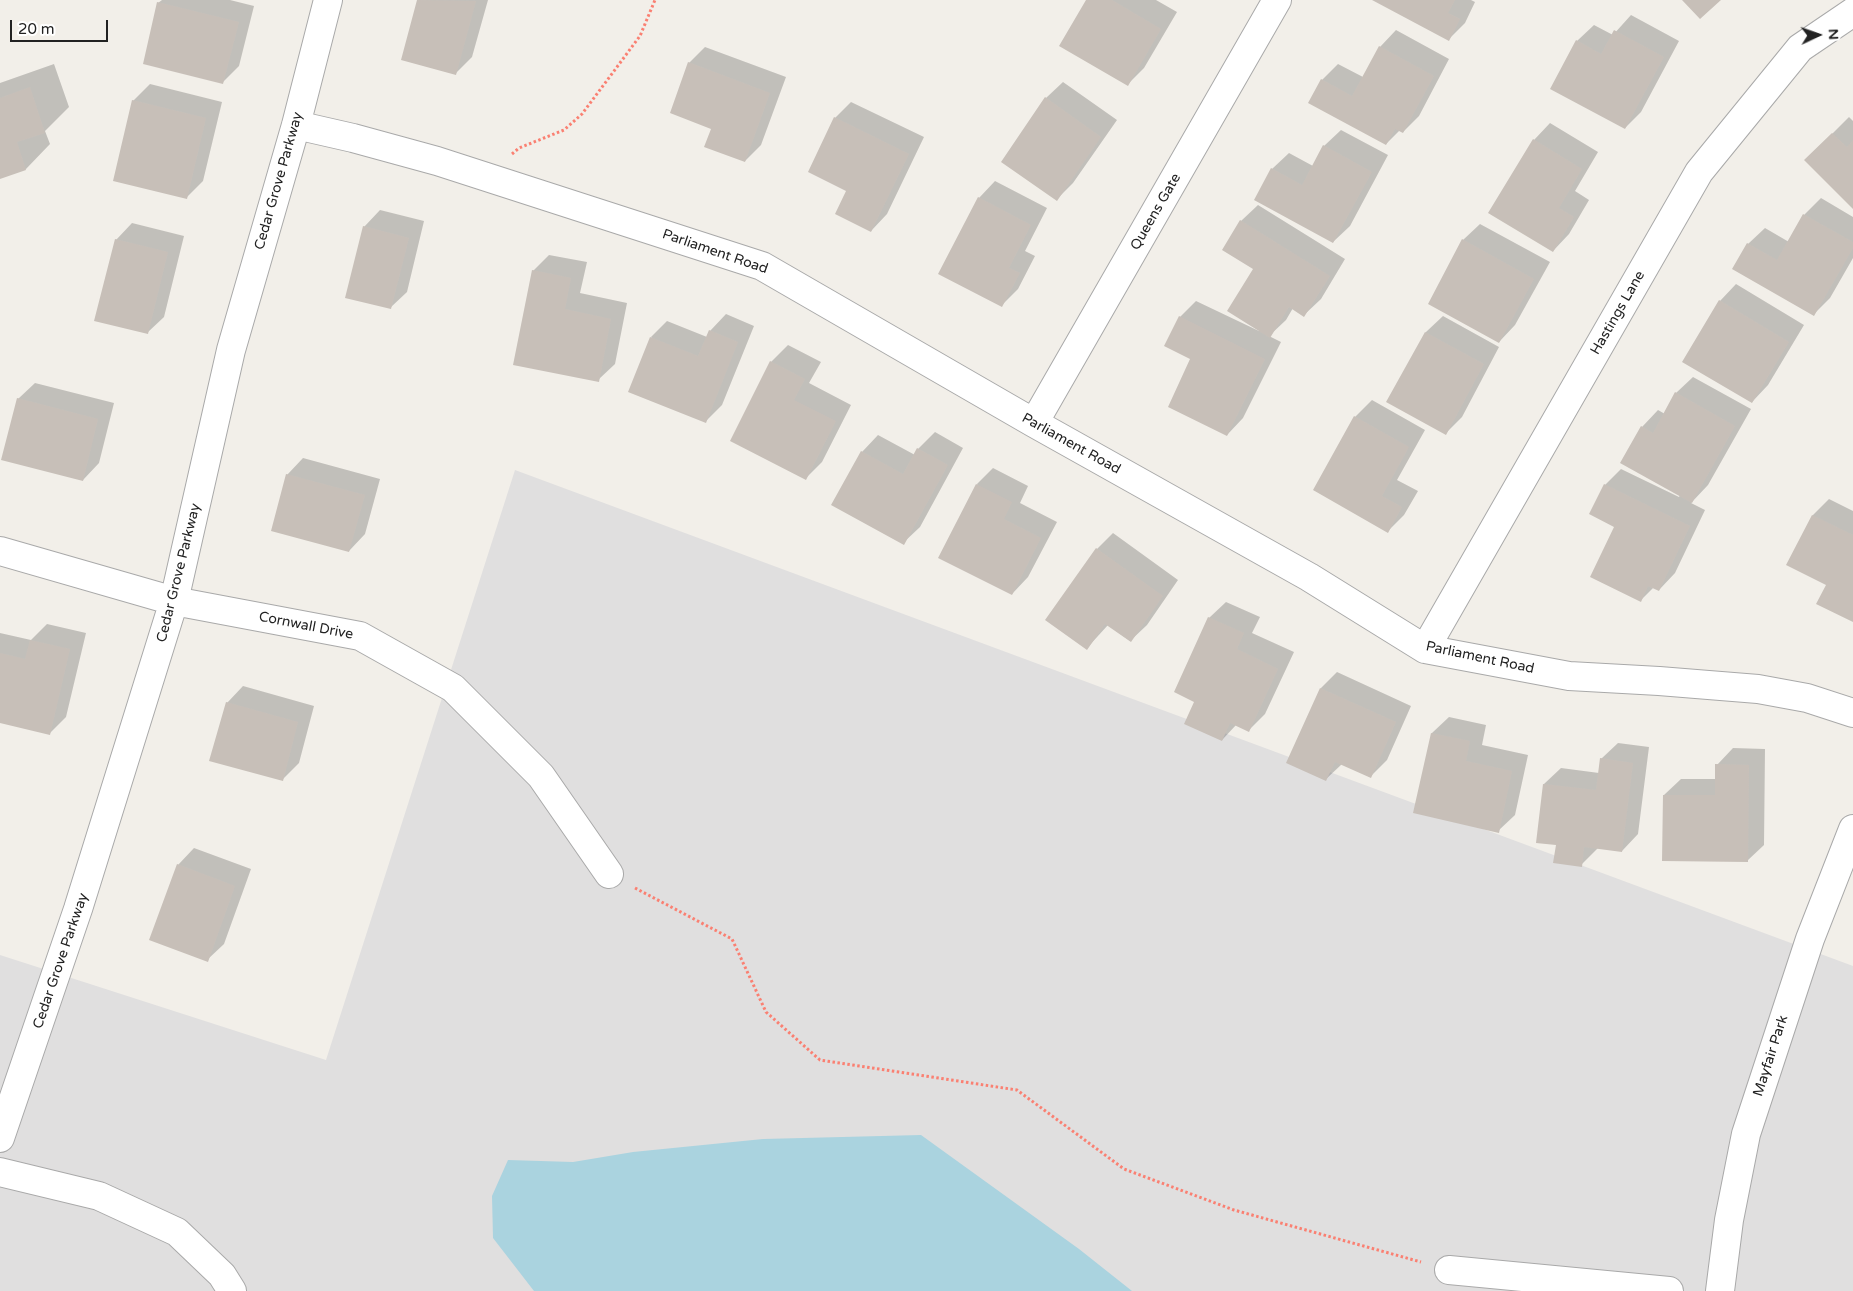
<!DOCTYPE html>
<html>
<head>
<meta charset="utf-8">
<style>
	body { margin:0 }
	#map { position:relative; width:1853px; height:1291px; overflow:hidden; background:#f2efe9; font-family:"Varela Round",sans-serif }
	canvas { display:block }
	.north { position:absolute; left:1793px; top:10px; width:50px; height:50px; -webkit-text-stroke:4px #fff; paint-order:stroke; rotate:87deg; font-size:14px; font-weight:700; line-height:20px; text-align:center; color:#222 }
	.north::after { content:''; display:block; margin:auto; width:18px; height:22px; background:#222; clip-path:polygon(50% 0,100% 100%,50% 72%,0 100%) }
	.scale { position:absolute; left:10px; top:20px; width:98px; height:22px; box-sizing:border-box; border:2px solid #222; border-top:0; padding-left:6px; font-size:15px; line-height:18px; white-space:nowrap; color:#222; -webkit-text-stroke:4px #fff; paint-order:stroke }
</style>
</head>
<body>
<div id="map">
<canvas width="1853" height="1291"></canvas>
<div class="north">N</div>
<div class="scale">20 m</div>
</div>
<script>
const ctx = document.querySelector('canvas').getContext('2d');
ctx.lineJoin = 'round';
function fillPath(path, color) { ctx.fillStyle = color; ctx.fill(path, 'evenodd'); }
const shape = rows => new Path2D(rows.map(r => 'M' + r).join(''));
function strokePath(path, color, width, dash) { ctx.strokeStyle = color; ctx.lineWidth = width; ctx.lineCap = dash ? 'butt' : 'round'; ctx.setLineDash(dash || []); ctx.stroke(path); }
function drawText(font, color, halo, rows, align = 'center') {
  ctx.font = font + ' "Varela Round",sans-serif'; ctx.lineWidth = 5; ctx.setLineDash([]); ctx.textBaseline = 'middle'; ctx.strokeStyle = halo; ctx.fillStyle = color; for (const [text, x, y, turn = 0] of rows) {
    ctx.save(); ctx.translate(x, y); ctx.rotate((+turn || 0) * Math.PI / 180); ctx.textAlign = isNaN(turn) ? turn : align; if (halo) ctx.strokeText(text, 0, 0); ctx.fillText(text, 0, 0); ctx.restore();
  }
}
const residential = shape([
	[515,470,1853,966,1853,1291,0,1291,0,955,326,1060]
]);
const water = shape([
	[921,1135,1079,1249,1132,1291,534,1291,493,1238,492,1196,508,1160,573,1162,633,1152,763,1139]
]);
const shadow = shape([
	[162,0,230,0,254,6,239,66,223,82,158,3],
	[419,0,488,0,472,57,456,73,403,59],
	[1087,0,1156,0,1177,12,1144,68,1128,84],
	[1375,0,1471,0,1475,2,1465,23,1449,39],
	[1631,15,1679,41,1641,112,1625,128,1577,41,1594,25,1613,35],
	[1396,30,1449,59,1419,116,1403,132,1400,130,1386,144,1322,80,1338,64,1363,77,1380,47],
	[705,47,786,77,761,145,745,161,713,128,689,63],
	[54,64,69,107,45,131,50,144,26,169,0,178,0,83],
	[1063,82,1117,120,1073,183,1057,199,1046,98],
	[150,84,222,102,203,181,187,197,133,101],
	[851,102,924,137,887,214,871,231,848,190,835,118],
	[1849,117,1853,121,1853,207,1806,160],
	[1550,123,1598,152,1575,191,1589,200,1569,234,1553,251,1534,140],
	[1341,130,1388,155,1350,226,1333,242,1272,169,1289,153,1313,166,1324,146],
	[995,181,1047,208,1025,251,1035,256,1018,289,1002,305,979,198],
	[1821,198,1853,217,1853,258,1830,298,1814,314,1748,244,1765,228,1789,242,1804,215],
	[1258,205,1345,259,1321,299,1304,315,1293,308,1286,320,1269,336,1281,342,1243,418,1227,435,1192,359,1180,317,1196,301,1259,331,1255,269,1241,221],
	[380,210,424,221,407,292,390,308,364,227],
	[132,223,184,236,164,317,147,333,116,240],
	[1480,224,1550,262,1515,325,1499,342,1463,240],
	[549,255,587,262,580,293,627,303,615,364,598,380,533,271],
	[1736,284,1804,325,1768,385,1752,402,1720,301],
	[726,314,754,326,722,405,705,422,651,337,667,321,707,337,710,331],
	[1443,316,1499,347,1462,417,1446,433,1388,402,1426,332],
	[788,345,821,362,809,383,851,405,822,462,806,478,771,362],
	[1693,377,1751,409,1708,485,1691,503,1705,510,1675,573,1659,590,1654,587,1641,600,1616,526,1605,485,1621,469,1679,497,1680,495,1642,427,1658,410,1665,414,1676,393],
	[35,383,114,403,99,463,83,480,18,399],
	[1372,400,1425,430,1397,480,1418,491,1404,515,1388,531,1314,490,1355,417],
	[935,432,963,448,920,527,903,543,862,452,878,435,915,455,918,449],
	[303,458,380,479,365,534,349,551,287,475],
	[993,468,1028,486,1020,503,1057,522,1028,577,1012,594,977,484],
	[1829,499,1853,511,1853,621,1828,584,1788,564,1813,515],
	[1113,533,1178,580,1147,625,1130,641,1108,625,1087,648,1097,549],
	[1226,602,1260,617,1252,633,1294,652,1265,714,1249,730,1237,724,1222,740,1196,701,1209,618],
	[47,624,86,633,66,717,50,733,0,722,0,633,31,640],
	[1337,672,1411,706,1387,760,1370,777,1342,764,1325,780,1321,688],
	[243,686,314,706,299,763,282,780,227,703],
	[1449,717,1486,725,1482,745,1528,755,1515,815,1498,831,1414,812,1432,733],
	[1618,743,1649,747,1638,834,1622,851,1598,848,1581,865,1557,844,1544,784,1561,768,1599,773,1601,759],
	[1733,748,1765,749,1764,845,1747,861,1664,795,1681,779,1716,779,1717,765],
	[194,848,251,869,224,944,207,960,178,865]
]);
const building = shape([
	[417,0,476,1,456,75,401,60],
	[1086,0,1112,0,1161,29,1128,86,1059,46],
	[1372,0,1455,0,1448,13,1460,19,1449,41],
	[1682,0,1721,0,1700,19],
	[157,2,239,22,223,84,143,64],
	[1614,30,1664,57,1625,129,1550,89,1576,40,1601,54],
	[1379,46,1434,76,1403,133,1395,129,1386,145,1308,103,1321,79,1352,96],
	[688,62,770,93,745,162,704,147,711,129,670,113],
	[30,87,45,133,17,142,26,170,0,179,0,98],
	[1045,97,1101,137,1057,201,1001,162],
	[132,100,206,118,187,199,113,181],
	[834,117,909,154,871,232,835,214,846,191,808,172],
	[1832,133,1847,147,1853,140,1853,209,1804,160],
	[1533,139,1582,169,1559,208,1574,217,1553,252,1488,213],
	[1323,145,1372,172,1333,243,1254,200,1271,168,1302,185],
	[978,197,1031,225,1009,268,1020,273,1002,307,938,274],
	[1803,214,1853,242,1853,248,1814,316,1732,269,1747,243,1777,260],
	[1240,220,1330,276,1304,317,1289,307,1270,338,1227,311,1253,269,1222,250],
	[363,226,409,238,391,309,345,298],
	[115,239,168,252,148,334,94,321],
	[1462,239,1534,279,1499,343,1428,304],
	[532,270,571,278,565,309,611,319,599,382,513,365],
	[1719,300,1789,342,1752,403,1682,362],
	[1179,316,1265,359,1227,436,1168,407,1190,359,1164,346],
	[709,330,738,342,706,423,628,392,650,337,698,356],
	[1425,332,1484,364,1446,435,1386,402],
	[770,361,805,379,794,400,836,421,806,480,730,441],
	[1675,392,1735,426,1692,503,1620,463,1641,426,1653,433],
	[17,398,98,419,83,481,1,460],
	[1354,416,1409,447,1382,496,1402,507,1388,533,1313,490],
	[917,448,948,465,904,545,831,505,861,451,903,474],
	[286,474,365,495,349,552,271,531],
	[976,484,1012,502,1004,519,1041,538,1012,595,938,558],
	[1604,484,1690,526,1659,591,1648,586,1641,602,1590,577,1614,527,1589,514],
	[1812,515,1853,535,1853,622,1816,604,1826,585,1786,565],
	[1096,548,1163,596,1131,642,1105,624,1087,650,1045,620],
	[1208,617,1244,633,1237,649,1278,669,1249,732,1230,723,1222,741,1184,724,1194,702,1174,692],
	[30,640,70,649,50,735,0,723,0,653,25,659],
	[1320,688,1396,722,1371,778,1335,762,1326,781,1286,763],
	[226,702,298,722,283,781,209,761],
	[1431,733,1470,741,1466,761,1512,771,1499,833,1413,813],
	[1600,758,1633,763,1622,852,1584,847,1582,867,1553,863,1556,845,1536,843,1543,784,1596,790],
	[1715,764,1749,765,1748,862,1662,861,1663,795,1715,795],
	[177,864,235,886,208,962,149,940]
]);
const path = shape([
	[512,154,519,148,564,130,582,114,640,36,655,0],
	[635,888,732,939,766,1012,820,1060,1017,1090,1124,1169,1234,1210,1421,1262]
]);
const minor = shape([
	[296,125,353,138,437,161,762,266,1034,423,1309,577,1425,649,1569,676,1659,681,1758,689,1807,698,1853,713],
	[1034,423,1277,0],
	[0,551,174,601,360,636,453,688,541,776,609,874],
	[1425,649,1699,172,1800,48,1853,12],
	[0,1138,78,909,174,601,231,350,296,125,328,0],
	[0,1172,99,1196,177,1232,222,1275,232,1291],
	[1449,1270,1669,1291],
	[1720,1291,1729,1220,1746,1134,1810,939,1853,829]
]);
const streetNames = [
	["Cedar Grove Parkway",279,181,-74],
	["Queens Gate",1156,212,-60],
	["Parliament Road",715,252,19],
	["Hastings Lane",1618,313,-60],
	["Parliament Road",1071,444,29],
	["Cedar Grove Parkway",179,573,-76],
	["Cornwall Drive",306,626,11],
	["Parliament Road",1480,658,12],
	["Cedar Grove Parkway",61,961,-71],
	["Mayfair Park",1771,1056,-72]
];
fillPath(residential, '#e0dfdf');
fillPath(water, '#aad3df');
fillPath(shadow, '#0003');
fillPath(building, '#c7bfb8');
strokePath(minor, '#a9a9a9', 30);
strokePath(path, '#fa8072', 3, [2.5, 2.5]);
strokePath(minor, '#fff', 28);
drawText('14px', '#222', '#fff', streetNames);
</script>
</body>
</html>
